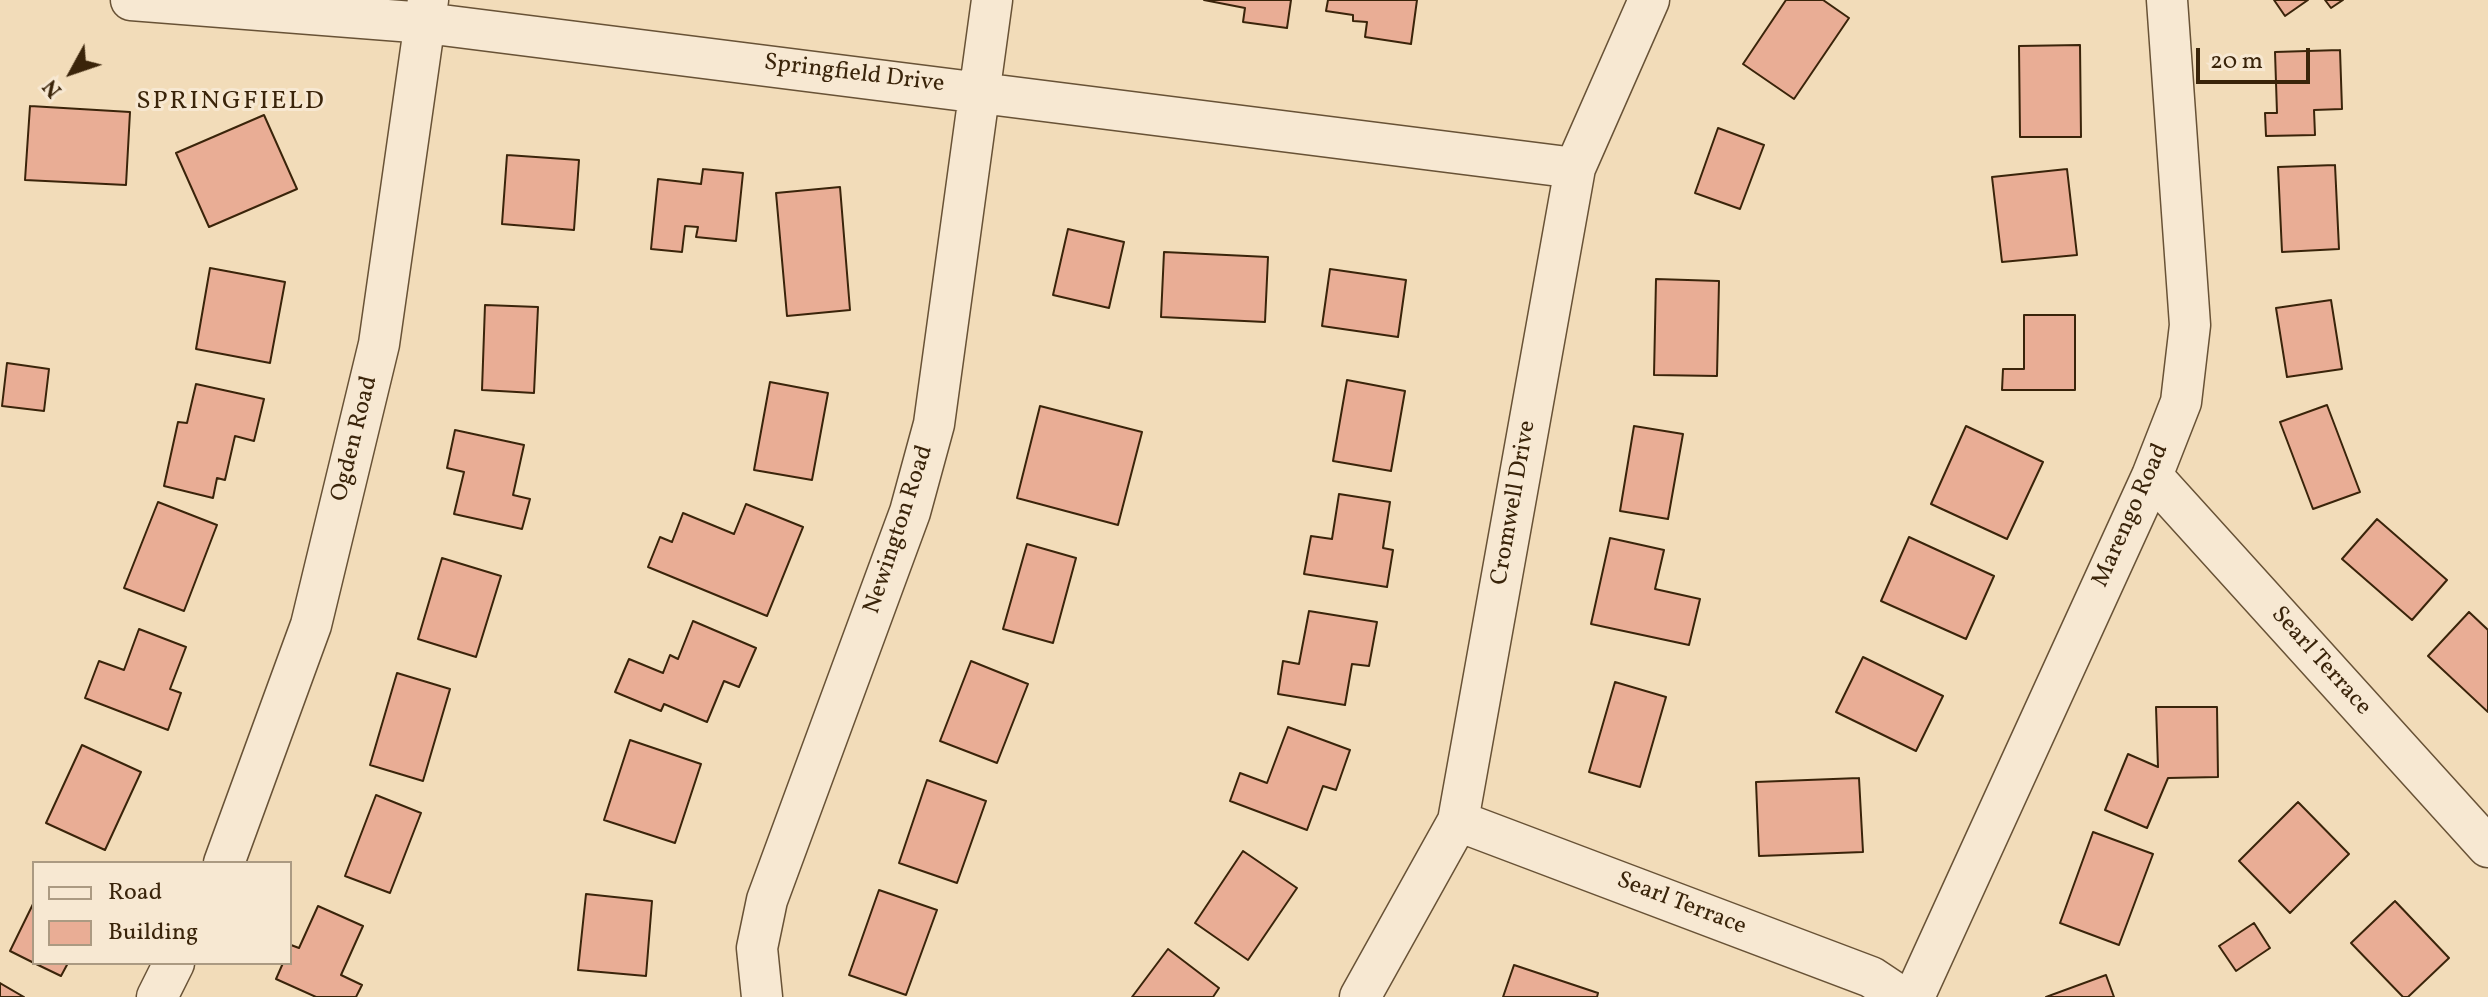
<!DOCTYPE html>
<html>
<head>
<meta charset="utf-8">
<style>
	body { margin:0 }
	#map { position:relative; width:2488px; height:997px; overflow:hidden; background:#f2dcb9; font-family:Vollkorn,serif }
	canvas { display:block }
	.legend { position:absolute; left:32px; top:861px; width:260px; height:104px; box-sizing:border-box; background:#f7e8d2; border:2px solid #ab9a82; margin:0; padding:10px 14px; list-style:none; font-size:24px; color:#3a240a }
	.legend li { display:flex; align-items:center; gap:16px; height:40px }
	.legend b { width:40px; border:2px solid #ab9a82 }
	.north { position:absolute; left:32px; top:32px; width:80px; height:80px; -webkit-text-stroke:6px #f7e8d2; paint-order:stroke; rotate:230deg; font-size:22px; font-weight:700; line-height:32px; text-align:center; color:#3a240a }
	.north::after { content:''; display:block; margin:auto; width:28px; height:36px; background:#3a240a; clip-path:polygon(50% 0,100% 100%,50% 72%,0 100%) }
	.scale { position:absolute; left:2196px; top:48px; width:114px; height:36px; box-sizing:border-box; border:4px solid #3a240a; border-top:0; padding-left:10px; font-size:24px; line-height:28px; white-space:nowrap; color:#3a240a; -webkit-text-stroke:6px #f7e8d2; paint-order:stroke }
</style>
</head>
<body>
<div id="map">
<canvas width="2488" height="997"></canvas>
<ul class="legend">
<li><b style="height:10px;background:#f7e8d2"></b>Road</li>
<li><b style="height:22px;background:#e9ad95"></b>Building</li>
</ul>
<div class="north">N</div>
<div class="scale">20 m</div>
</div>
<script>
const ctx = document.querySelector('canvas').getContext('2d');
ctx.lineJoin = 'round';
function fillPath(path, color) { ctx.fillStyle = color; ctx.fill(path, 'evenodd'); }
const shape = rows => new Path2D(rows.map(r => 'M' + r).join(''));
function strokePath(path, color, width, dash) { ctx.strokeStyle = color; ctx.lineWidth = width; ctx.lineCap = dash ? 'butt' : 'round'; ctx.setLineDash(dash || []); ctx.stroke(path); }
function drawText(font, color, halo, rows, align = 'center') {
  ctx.font = font + ' Vollkorn,serif'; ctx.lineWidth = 6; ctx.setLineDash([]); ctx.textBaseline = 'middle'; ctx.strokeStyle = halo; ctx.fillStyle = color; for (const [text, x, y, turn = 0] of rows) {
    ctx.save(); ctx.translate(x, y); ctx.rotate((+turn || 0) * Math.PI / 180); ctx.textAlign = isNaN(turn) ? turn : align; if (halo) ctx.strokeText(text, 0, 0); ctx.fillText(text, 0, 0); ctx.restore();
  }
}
const building = shape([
	[1204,0,1291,0,1287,28,1243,22,1245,8,1204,0],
	[1328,0,1417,0,1411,44,1365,37,1367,22,1353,21,1353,15,1326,11,1328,0],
	[1786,0,1823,0,1849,18,1794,99,1743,64,1786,0],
	[2274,0,2308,0,2285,16,2274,0],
	[2325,0,2343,0,2331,8,2325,0],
	[2080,45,2081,137,2020,137,2019,46,2080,45],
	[2340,50,2342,109,2314,110,2315,135,2266,136,2265,113,2277,113,2275,52,2340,50],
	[30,106,130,112,126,185,25,180,30,106],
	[264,115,297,189,209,227,176,153,264,115],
	[1718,128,1764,145,1740,209,1695,193,1718,128],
	[507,155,579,160,574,230,502,224,507,155],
	[2335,165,2339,249,2282,252,2278,167,2335,165],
	[703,169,743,173,736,241,696,237,698,227,685,226,682,252,651,249,658,179,701,184,703,169],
	[2067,169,2077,255,2002,262,1992,177,2067,169],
	[840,187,850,310,787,316,776,193,840,187],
	[1068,229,1124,242,1109,308,1053,295,1068,229],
	[1164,252,1268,257,1265,322,1161,317,1164,252],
	[210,268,285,282,270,363,196,349,210,268],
	[1330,269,1406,280,1398,337,1322,326,1330,269],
	[1656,279,1719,281,1717,376,1654,375,1656,279],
	[2331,300,2342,369,2287,377,2276,308,2331,300],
	[485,305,538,307,534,393,482,390,485,305],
	[2024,315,2075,315,2075,390,2002,390,2003,369,2024,369,2024,315],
	[7,363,49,369,44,411,2,406,7,363],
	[1347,380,1405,391,1391,471,1333,461,1347,380],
	[770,382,828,393,812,480,754,470,770,382],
	[196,384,264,399,254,441,235,436,225,480,217,478,213,498,164,486,178,422,187,423,196,384],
	[2327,405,2360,492,2313,509,2280,422,2327,405],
	[1040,406,1142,432,1118,525,1017,498,1040,406],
	[1634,426,1683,434,1668,519,1620,511,1634,426],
	[1966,426,2043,462,2007,539,1931,504,1966,426],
	[455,430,524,445,513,495,530,499,522,529,454,514,464,472,447,468,455,430],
	[1339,494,1390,502,1383,548,1393,550,1387,587,1304,574,1311,536,1332,539,1339,494],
	[158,502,217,525,184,611,124,588,158,502],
	[746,504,803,527,767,616,648,567,660,537,672,542,683,513,734,534,746,504],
	[2377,519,2447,580,2412,620,2342,559,2377,519],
	[1909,537,1994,576,1966,639,1881,601,1909,537],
	[1610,538,1664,550,1655,589,1700,599,1689,645,1591,624,1610,538],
	[1027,544,1076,558,1053,643,1003,629,1027,544],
	[442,558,501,576,476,657,418,639,442,558],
	[1309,611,1377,622,1369,666,1352,664,1345,705,1278,694,1283,661,1299,664,1309,611],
	[2469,612,2488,630,2488,712,2428,656,2469,612],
	[693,621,756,648,739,687,724,681,707,722,664,704,661,711,615,692,629,659,663,673,670,655,678,659,693,621],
	[139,629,186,647,170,689,181,693,168,730,85,698,99,661,124,670,139,629],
	[1863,657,1943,696,1916,751,1836,712,1863,657],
	[971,661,1028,684,997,763,940,741,971,661],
	[397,673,450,689,423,781,370,765,397,673],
	[1615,682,1666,697,1640,787,1589,772,1615,682],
	[2156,707,2217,707,2218,777,2168,778,2147,828,2105,810,2128,754,2158,767,2156,707],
	[1288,727,1350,750,1336,790,1323,786,1307,830,1230,801,1240,773,1267,783,1288,727],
	[630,740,701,764,675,843,604,820,630,740],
	[82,745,141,772,105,850,46,823,82,745],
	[1859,778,1863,852,1759,856,1756,782,1859,778],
	[927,780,986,801,957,883,899,863,927,780],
	[376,795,421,813,390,893,345,876,376,795],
	[2298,802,2349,854,2290,913,2239,861,2298,802],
	[2093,832,2153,854,2119,945,2060,923,2093,832],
	[1243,851,1297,888,1248,960,1195,923,1243,851],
	[879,890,937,910,906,995,849,975,879,890],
	[586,894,652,901,646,976,578,970,586,894],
	[2395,901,2449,958,2408,997,2403,997,2351,943,2395,901],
	[34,902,34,963,10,951,34,902],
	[318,906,363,926,341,975,362,985,356,997,316,997,276,979,283,963,290,963,291,945,299,948,318,906],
	[2254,923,2270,948,2236,971,2219,946,2254,923],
	[1168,949,1219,988,1213,997,1132,997,1168,949],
	[34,963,68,963,61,976,34,963],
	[1514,965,1598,993,1597,997,1503,997,1514,965],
	[2106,975,2114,997,2046,997,2106,975],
	[0,983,24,997,0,997,0,983]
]);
const minor = shape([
	[131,0,426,23,1575,168],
	[2152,476,2488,847],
	[1458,821,1871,977,1901,997],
	[224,863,311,625,379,344,428,0],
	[157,997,174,963],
	[762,997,757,948,767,900,910,512,934,424,992,0],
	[1360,997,1458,821,1575,168,1649,0],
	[1914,997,2152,476,2181,402,2190,325,2167,0]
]);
const streetNames = [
	["Springfield Drive",854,75,7],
	["Ogden Road",356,439,-76],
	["Cromwell Drive",1515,503,-80],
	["Marengo Road",2132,516,-66],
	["Newington Road",900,530,-72],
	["Searl Terrace",2320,662,48],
	["Searl Terrace",1681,905,21]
];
const neighbourhoodNames = [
	["SPRINGFIELD",231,103]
];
fillPath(building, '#e9ad95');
strokePath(building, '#3a240a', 2);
strokePath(minor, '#685236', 43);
strokePath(minor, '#f7e8d2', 40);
drawText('24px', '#3a240a', '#f7e8d2', streetNames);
ctx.letterSpacing = '2px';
drawText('26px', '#3a240a', '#f7e8d2', neighbourhoodNames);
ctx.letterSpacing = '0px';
</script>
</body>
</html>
